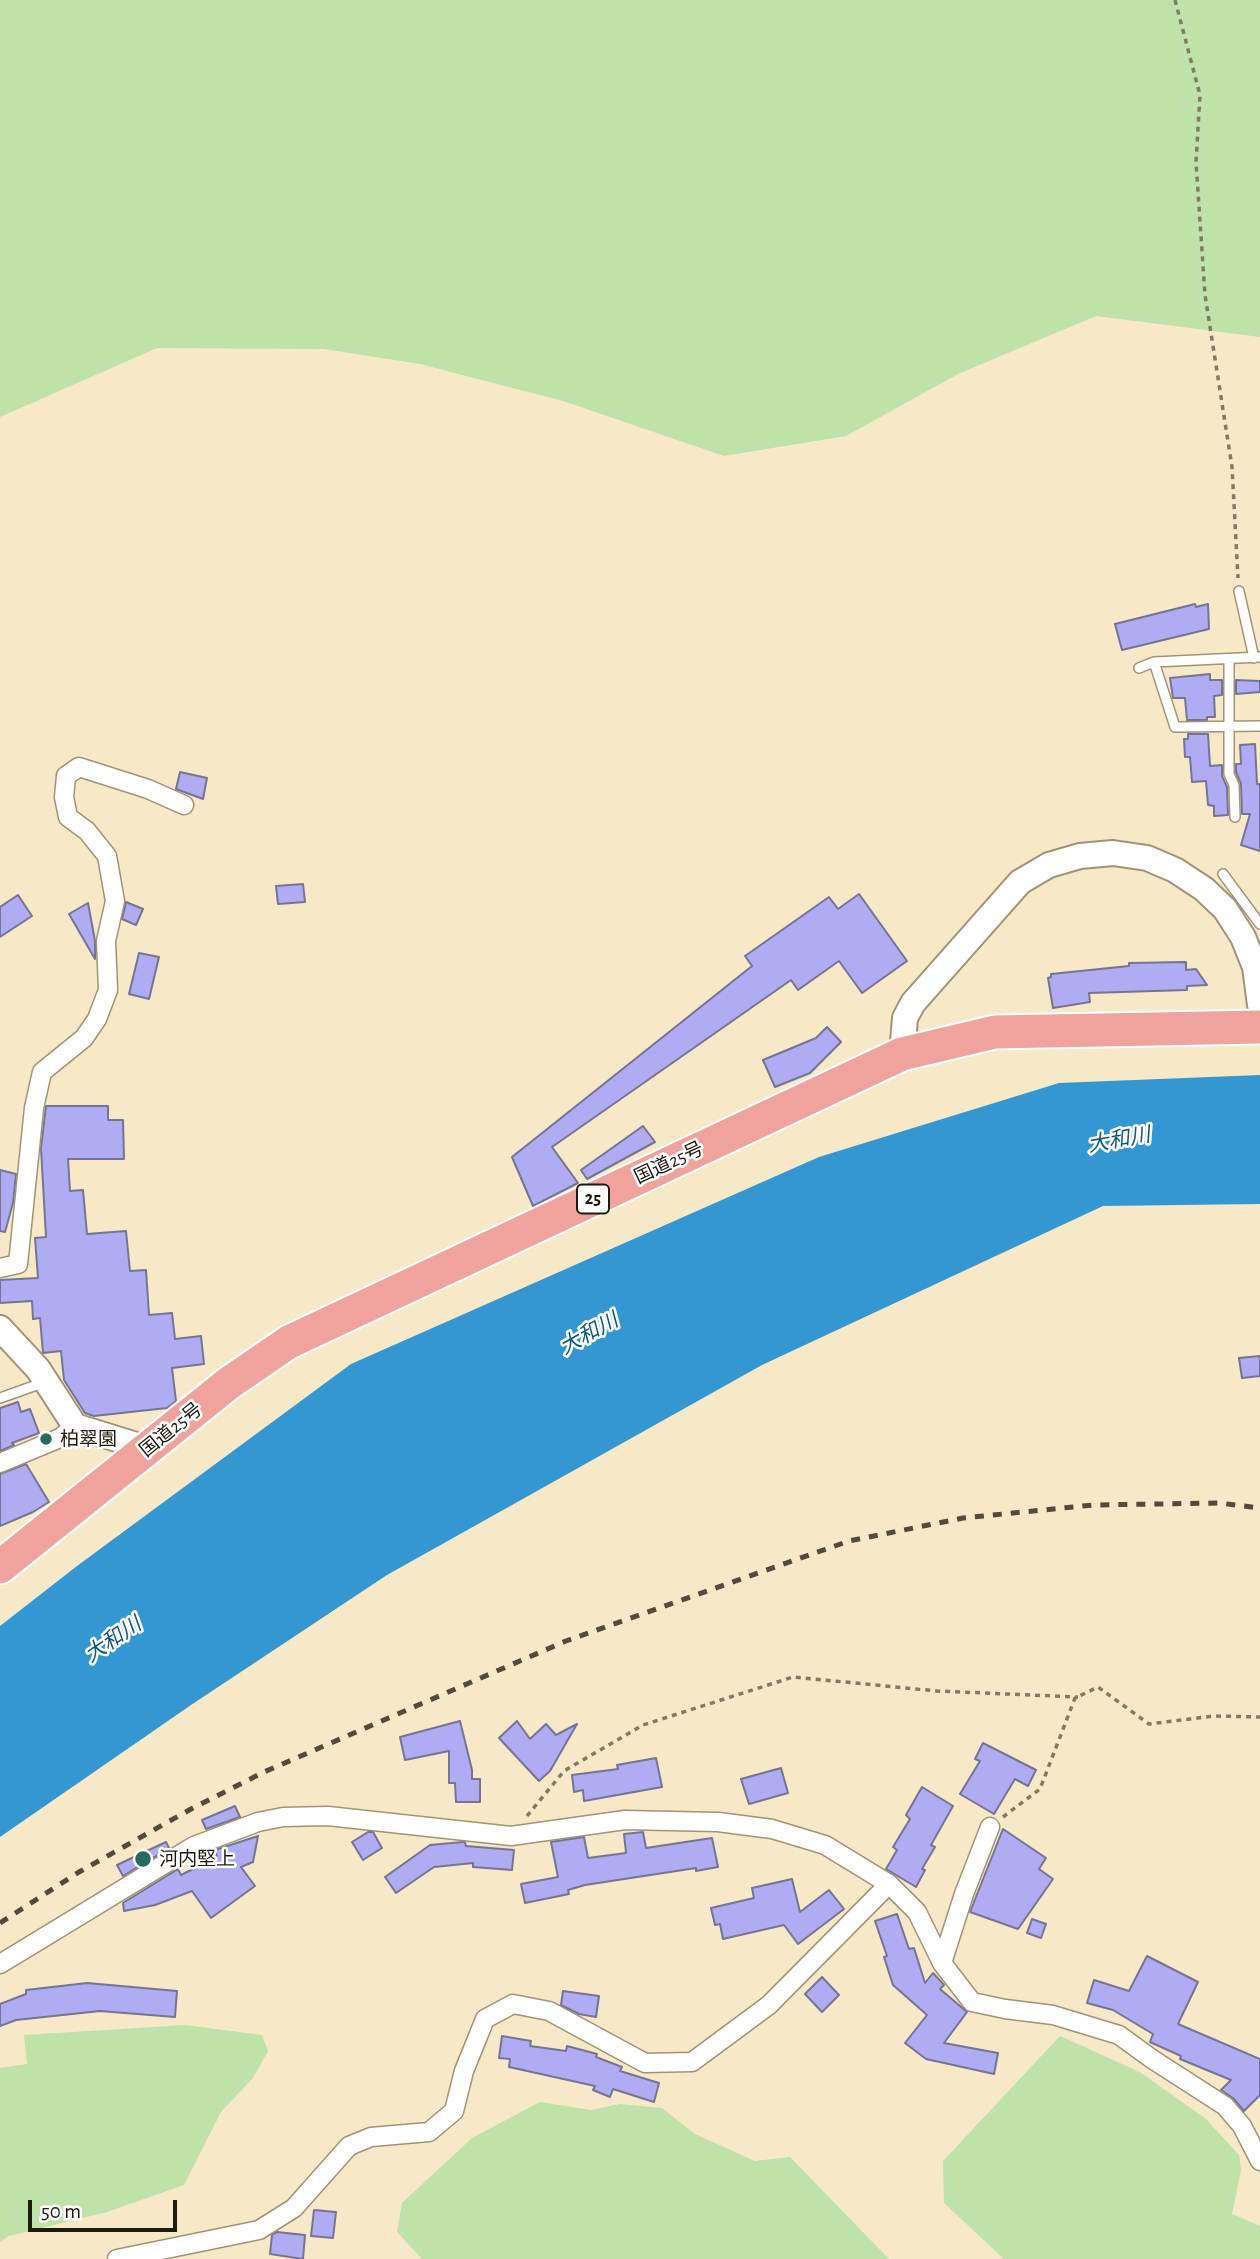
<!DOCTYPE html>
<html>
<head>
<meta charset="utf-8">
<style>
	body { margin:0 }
	#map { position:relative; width:1260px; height:2259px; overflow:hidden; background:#f7e8c7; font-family:"Alegreya Sans",sans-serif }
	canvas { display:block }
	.scale { position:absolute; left:28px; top:2200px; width:149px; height:32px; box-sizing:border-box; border:4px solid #1e190d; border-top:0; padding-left:9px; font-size:21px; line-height:24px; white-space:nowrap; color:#1e190d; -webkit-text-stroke:5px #fff; paint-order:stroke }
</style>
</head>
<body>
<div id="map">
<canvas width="1260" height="2259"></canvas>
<div class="scale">50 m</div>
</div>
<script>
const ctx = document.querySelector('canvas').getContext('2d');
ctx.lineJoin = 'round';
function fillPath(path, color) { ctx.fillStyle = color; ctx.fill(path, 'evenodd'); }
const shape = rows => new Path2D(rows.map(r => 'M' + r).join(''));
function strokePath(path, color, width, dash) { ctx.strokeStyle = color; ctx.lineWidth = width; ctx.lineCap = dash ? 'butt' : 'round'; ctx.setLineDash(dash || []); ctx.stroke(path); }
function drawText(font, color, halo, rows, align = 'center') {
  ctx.font = font + ' "Alegreya Sans","Noto Sans JP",sans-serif'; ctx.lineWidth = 5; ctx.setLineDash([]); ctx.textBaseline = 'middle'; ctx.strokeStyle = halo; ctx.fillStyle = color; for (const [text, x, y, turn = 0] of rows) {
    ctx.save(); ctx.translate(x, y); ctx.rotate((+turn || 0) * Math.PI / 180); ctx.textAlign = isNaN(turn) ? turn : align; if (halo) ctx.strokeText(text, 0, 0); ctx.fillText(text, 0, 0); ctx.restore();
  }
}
const green = shape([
	[0,0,1260,0,1260,337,1096,316,958,374,846,436,724,456,563,401,420,364,324,349,157,348,0,417],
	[185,2025,262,2035,268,2051,253,2078,221,2112,184,2185,107,2212,9,2236,0,2242,0,2068,27,2064,24,2035],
	[1060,2036,1140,2072,1206,2119,1239,2155,1241,2170,1232,2214,1260,2226,1260,2259,1004,2259,944,2203,943,2161],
	[540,2102,591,2110,620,2104,662,2108,695,2134,755,2161,790,2157,889,2259,422,2259,397,2232,402,2203,472,2138]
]);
const water = shape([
	[1260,1075,1260,1204,1103,1206,762,1365,387,1575,191,1705,0,1837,0,1626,77,1566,351,1364,819,1157,1059,1083]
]);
const building = shape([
	[1195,604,1196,607,1208,604,1209,629,1122,650,1115,624,1195,604],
	[1210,674,1210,680,1222,680,1222,695,1214,696,1215,717,1207,717,1207,720,1187,720,1185,698,1173,698,1170,678,1210,674],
	[1236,680,1260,681,1260,692,1236,694,1236,680],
	[1188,734,1208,734,1210,766,1222,765,1222,776,1227,787,1228,815,1214,816,1214,806,1208,805,1206,781,1192,782,1190,757,1185,757,1184,739,1188,739,1188,734],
	[1255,744,1257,784,1260,784,1260,851,1241,845,1250,814,1242,814,1241,784,1236,772,1236,764,1241,764,1240,745,1255,744],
	[180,772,207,778,203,799,176,789,180,772],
	[303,884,305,902,278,904,276,886,303,884],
	[859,894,907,961,862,993,839,961,798,990,791,980,552,1147,578,1183,533,1206,512,1157,752,966,745,956,829,897,838,909,859,894],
	[18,895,32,916,0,937,0,907,18,895],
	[126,902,143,909,136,925,122,919,126,902],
	[88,903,95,941,95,959,69,914,88,903],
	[139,953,159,957,149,999,129,994,139,953],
	[1186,962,1186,970,1196,969,1207,985,1187,986,1187,990,1089,993,1090,1002,1053,1008,1048,978,1051,977,1051,974,1129,966,1129,963,1186,962],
	[827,1027,841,1042,810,1073,775,1087,763,1060,816,1038,827,1027],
	[46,1106,108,1106,108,1120,123,1120,124,1159,68,1159,70,1191,83,1190,87,1234,126,1231,130,1271,146,1270,149,1315,172,1313,175,1339,201,1336,204,1364,172,1368,176,1401,167,1408,94,1416,85,1413,64,1380,61,1351,43,1353,40,1318,33,1319,32,1301,0,1303,0,1280,38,1278,35,1238,46,1237,41,1148,46,1106],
	[643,1126,655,1142,587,1179,581,1170,643,1126],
	[0,1170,16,1174,13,1203,5,1232,0,1231,0,1170],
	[1260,1356,1260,1376,1242,1378,1239,1358,1260,1356],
	[18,1402,21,1412,30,1409,39,1433,12,1443,14,1445,0,1451,0,1408,18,1402],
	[26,1464,49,1502,33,1512,0,1526,0,1474,26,1464],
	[460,1721,472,1770,472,1779,480,1779,480,1802,456,1802,455,1783,449,1783,449,1751,405,1760,400,1737,460,1721],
	[517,1721,530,1739,546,1724,556,1735,577,1724,550,1771,539,1781,499,1738,517,1721],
	[983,1743,1036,1770,1028,1786,1015,1779,994,1814,960,1794,980,1761,975,1759,983,1743],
	[656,1758,662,1787,584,1801,583,1790,574,1792,572,1775,618,1769,617,1765,656,1758],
	[781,1768,788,1793,749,1804,741,1779,781,1768],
	[922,1787,953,1806,931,1845,935,1847,922,1869,925,1870,916,1887,886,1869,897,1850,893,1847,910,1819,906,1815,922,1787],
	[235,1806,240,1817,206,1829,202,1820,235,1806],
	[1003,1829,1046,1858,1039,1869,1053,1879,1018,1929,970,1912,1003,1829],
	[368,1832,373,1832,382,1848,363,1860,352,1842,368,1832],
	[643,1832,646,1848,712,1838,718,1867,696,1871,696,1868,585,1885,568,1890,569,1894,525,1903,521,1884,558,1877,551,1842,584,1837,588,1858,626,1853,624,1834,643,1832],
	[258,1836,253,1862,241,1867,255,1886,211,1918,192,1891,155,1905,124,1911,123,1903,178,1869,181,1875,217,1857,215,1850,258,1836],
	[166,1842,169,1848,123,1876,117,1865,166,1842],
	[463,1842,465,1842,466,1846,514,1850,512,1870,473,1867,473,1863,434,1867,396,1893,385,1877,430,1845,463,1842],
	[792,1879,800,1912,829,1890,844,1909,798,1944,784,1925,723,1939,720,1924,715,1925,711,1908,754,1898,752,1888,792,1879],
	[897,1914,909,1949,914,1948,925,1983,933,1973,944,1985,940,1989,967,2012,944,2043,998,2053,994,2074,926,2059,905,2043,927,2015,893,1985,884,1957,887,1956,875,1921,897,1914],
	[1032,1919,1046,1924,1041,1938,1027,1933,1032,1919],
	[1147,1956,1198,1982,1178,2024,1260,2059,1260,2095,1244,2111,1233,2098,1221,2090,1231,2080,1180,2059,1181,2056,1150,2042,1153,2034,1113,2010,1087,2003,1094,1980,1129,1991,1147,1956],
	[822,1977,839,1995,822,2012,805,1994,822,1977],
	[87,1983,177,1991,175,2017,100,2011,16,2020,0,2026,0,2004,26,1994,26,1990,87,1983],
	[563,1991,599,1996,596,2017,579,2014,561,2005,563,1991],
	[502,2036,531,2041,530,2046,566,2051,567,2046,597,2054,596,2057,622,2067,620,2071,659,2083,654,2102,613,2089,610,2097,593,2090,595,2086,509,2067,510,2059,499,2058,502,2036],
	[314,2210,336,2212,333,2238,311,2236,314,2210],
	[277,2232,305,2235,303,2259,270,2254,272,2235,277,2232]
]);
const path = shape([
	[1175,0,1200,95,1196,162,1205,295,1232,467,1238,578],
	[527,1816,564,1771,643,1725,793,1677,937,1691,1078,1697],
	[1003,1817,1040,1789,1075,1698,1098,1687,1149,1724,1214,1716,1260,1717]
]);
const lane = shape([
	[1239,591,1254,658],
	[1229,659,1229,774,1234,785,1235,817],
	[1154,662,1175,727,1260,726],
	[1139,668,1154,662,1260,657],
	[1223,874,1260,924],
	[0,1398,45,1382]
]);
const street = shape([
	[0,1268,18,1264,34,1108,42,1072,84,1038,97,1019,108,990,106,941,115,901,107,856,87,831,68,817,64,797,66,776,79,767,148,789,184,805],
	[0,1463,60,1438,75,1426],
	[990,1827,964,1894,942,1963,972,2002,1005,2009,1053,2015,1119,2035,1152,2059,1225,2106,1242,2126,1260,2161],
	[0,1964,194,1846,258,1822,283,1817,328,1816,511,1836,625,1820,718,1822,772,1829,825,1845,889,1884,917,1912,942,1963],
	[117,2259,259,2230,294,2208,349,2146,371,2137,429,2132,454,2111,464,2071,485,2019,513,2004,549,2011,645,2063,692,2062,769,2005,889,1884]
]);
const secondary = shape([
	[902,1054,905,1018,913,1003,1020,882,1049,865,1080,856,1113,853,1147,858,1175,870,1204,889,1225,909,1243,937,1255,967,1260,1005],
	[0,1328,38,1369,75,1426,149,1449]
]);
const highway = shape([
	[0,1567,229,1383,289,1342,902,1054,995,1032,1260,1027]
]);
const rail = shape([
	[0,1923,79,1872,191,1809,264,1772,566,1641,849,1541,963,1518,1093,1505,1219,1503,1260,1508]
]);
const markers = [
	[46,1439,7,"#266b5f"],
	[143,1859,9,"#266b5f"]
];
const shields = [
	[593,1199,32]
];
const shieldNames = [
	["25",593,1199]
];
const streetNames = [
	["国道25号",669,1163,-25],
	["国道25号",171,1430,-39]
];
const poiNames = [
	["柏翠園",60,1439],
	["河内堅上",159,1859]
];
const waterNames = [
	["大和川",1119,1140,-10],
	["大和川",589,1334,-29],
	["大和川",113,1640,-34]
];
fillPath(green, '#bee2aa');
fillPath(water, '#3497d2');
fillPath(building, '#b0acf3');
strokePath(building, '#757492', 2);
strokePath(lane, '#a19374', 12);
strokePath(street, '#a19374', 21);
strokePath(secondary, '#a19374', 28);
strokePath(highway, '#fff', 37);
strokePath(path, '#837a64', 3.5, [5, 5]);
strokePath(lane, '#fff', 9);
strokePath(street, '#fff', 18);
strokePath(secondary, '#fff', 24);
strokePath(highway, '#f0a39d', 33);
strokePath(rail, '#524b3a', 5, [9, 9]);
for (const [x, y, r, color] of markers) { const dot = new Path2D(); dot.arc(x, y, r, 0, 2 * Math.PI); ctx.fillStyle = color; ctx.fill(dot); strokePath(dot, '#fff', 2.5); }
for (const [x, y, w] of shields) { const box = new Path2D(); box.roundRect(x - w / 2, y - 14.5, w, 29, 5); ctx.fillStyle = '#fff'; ctx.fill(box); strokePath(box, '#1e190d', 2); }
drawText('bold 18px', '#1e190d', null, shieldNames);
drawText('19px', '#1e190d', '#fff', streetNames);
drawText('19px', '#1e190d', '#fff', poiNames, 'left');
drawText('italic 21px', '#0f5880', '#fff', waterNames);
</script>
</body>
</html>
